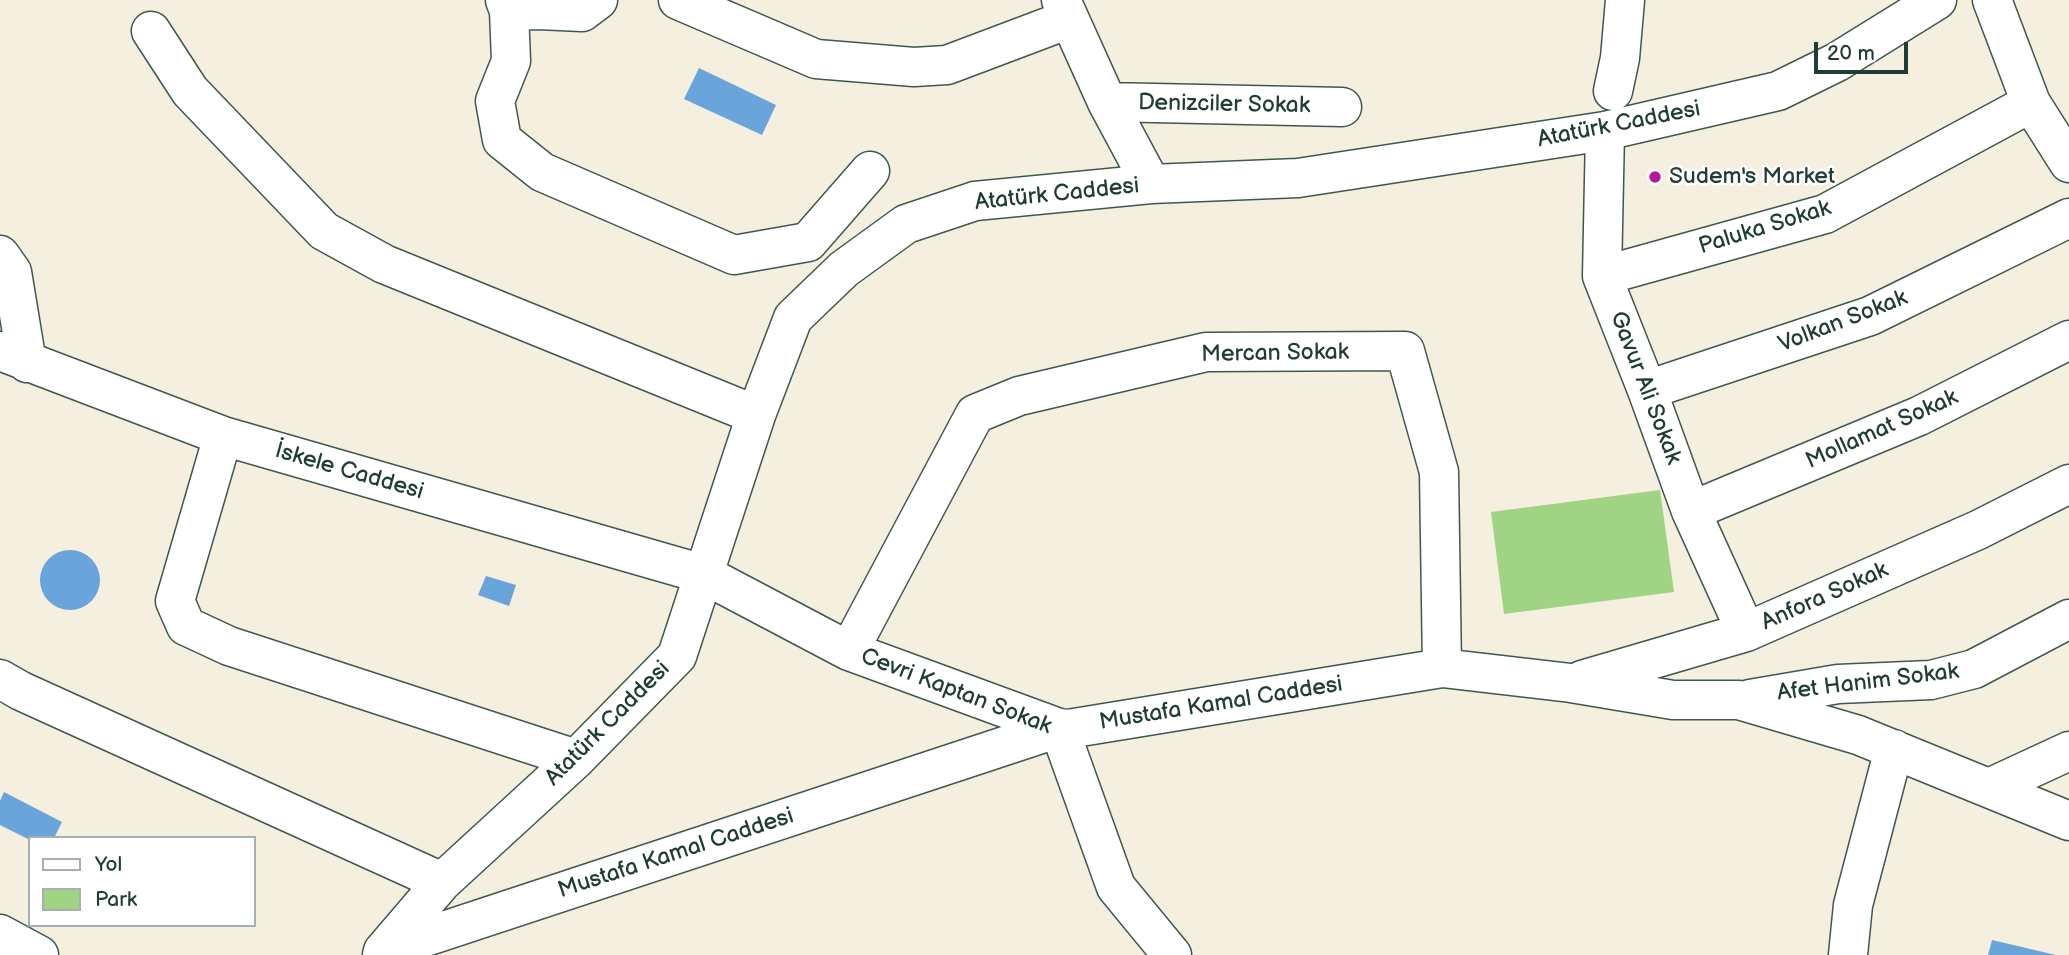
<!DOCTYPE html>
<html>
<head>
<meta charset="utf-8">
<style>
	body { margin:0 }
	#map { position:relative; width:2069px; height:955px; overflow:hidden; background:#f4efde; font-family:"Balsamiq Sans",sans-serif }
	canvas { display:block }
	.legend { position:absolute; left:28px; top:836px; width:228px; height:91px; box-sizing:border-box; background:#fff; border:2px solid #a5b1ae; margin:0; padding:9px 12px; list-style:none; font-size:21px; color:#1f3d34 }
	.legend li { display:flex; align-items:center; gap:14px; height:35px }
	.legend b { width:35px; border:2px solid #a5b1ae }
	.scale { position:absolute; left:1814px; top:42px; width:94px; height:32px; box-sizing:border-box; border:4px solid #1f3d34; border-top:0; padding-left:9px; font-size:21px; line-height:24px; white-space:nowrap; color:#1f3d34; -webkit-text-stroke:5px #fff; paint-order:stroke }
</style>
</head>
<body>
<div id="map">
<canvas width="2069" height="955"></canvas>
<ul class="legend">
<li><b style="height:9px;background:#fff"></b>Yol</li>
<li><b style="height:19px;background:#a0d383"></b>Park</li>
</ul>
<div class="scale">20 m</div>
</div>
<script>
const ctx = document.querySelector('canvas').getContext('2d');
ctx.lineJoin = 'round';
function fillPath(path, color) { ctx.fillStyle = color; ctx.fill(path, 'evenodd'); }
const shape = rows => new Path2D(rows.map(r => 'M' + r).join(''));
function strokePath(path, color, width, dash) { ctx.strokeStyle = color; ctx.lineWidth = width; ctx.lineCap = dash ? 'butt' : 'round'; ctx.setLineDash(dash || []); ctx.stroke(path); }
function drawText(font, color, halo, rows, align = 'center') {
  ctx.font = font + ' "Balsamiq Sans",sans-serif'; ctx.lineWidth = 5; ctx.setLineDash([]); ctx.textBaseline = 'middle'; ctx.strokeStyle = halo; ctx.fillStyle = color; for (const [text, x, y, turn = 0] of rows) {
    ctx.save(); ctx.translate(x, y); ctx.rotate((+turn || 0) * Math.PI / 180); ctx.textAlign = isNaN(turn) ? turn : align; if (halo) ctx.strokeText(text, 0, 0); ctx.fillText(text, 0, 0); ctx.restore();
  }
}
const green = shape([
	[1660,490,1674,592,1504,614,1491,512]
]);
const water = shape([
	[699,68,776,105,762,135,684,99],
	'40 580a30 30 0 1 1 60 0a30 30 0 1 1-60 0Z',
	[486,576,516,585,509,606,478,595],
	[4,792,62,822,54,838,30,838,30,840,0,825,0,801],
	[1992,940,2056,955,1988,955]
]);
const minor = shape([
	[505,0,509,11,511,61,495,101,502,140,542,172,734,255,808,242,870,171],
	[678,0,816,59,914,67,947,65,1069,19],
	[1061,0,1107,102,1151,184],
	[1992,0,2031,103,2069,163],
	[509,11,539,10,582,12,598,0],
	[151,31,190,91,324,231,384,264,756,415],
	[1613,91,1620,58,1625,0],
	[1107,102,1342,107],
	[1605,131,1602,276,1647,390,1691,511,1746,632],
	[0,255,12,272,27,363],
	[1602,276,1825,214,2031,103],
	[0,351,223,436,703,574,849,651,1059,728,1116,887,1172,955],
	[1647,390,1870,316,2069,218],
	[223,436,175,601,186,626,229,646,576,759],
	[1691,511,1919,416,2069,340],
	[849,651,975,414,1019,396,1206,352,1405,351,1439,472,1442,668],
	[0,679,21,691,442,882],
	[1582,680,1746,632,1978,530,2069,484],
	[1750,699,1838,684,1931,680,1974,669,2069,619],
	[1989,788,2069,751],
	[0,934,39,955],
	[383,951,1059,728,1068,729,1442,668,1571,683,1673,700,1739,700,1858,735,2069,821],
	[382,955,383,951,442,882,576,759,677,656,756,415,793,318,844,269,906,224,975,201,1151,184,1298,178,1605,131,1778,91,1837,62,1937,0],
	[1848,955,1853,905,1894,749]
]);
const markers = [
	[1655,177,7,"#b5179e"]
];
const streetNames = [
	["Denizciler Sokak",1224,105,1],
	["Atatürk Caddesi",1619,125,-11],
	["Atatürk Caddesi",1057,195,-6],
	["Paluka Sokak",1765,228,-17],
	["Volkan Sokak",1843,322,-21],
	["Mercan Sokak",1275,354,-1],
	["Gavur Ali Sokak",1645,388,69],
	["Mollamat Sokak",1882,430,-24],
	["İskele Caddesi",349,472,16],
	["Anfora Sokak",1825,597,-24],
	["Afet Hanim Sokak",1868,683,-7],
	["Cevri Kaptan Sokak",956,692,21],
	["Mustafa Kamal Caddesi",1221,704,-9],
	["Atatürk Caddesi",608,724,-45],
	["Mustafa Kamal Caddesi",676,854,-18]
];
const poiNames = [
	["Sudem's Market",1669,177]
];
fillPath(green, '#a0d383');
fillPath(water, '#69a5da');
strokePath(minor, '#3f584e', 41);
strokePath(minor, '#fff', 38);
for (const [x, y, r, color] of markers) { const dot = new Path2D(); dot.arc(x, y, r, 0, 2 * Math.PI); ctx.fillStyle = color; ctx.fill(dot); strokePath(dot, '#fff', 2.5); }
drawText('23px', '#1f3d34', '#fff', streetNames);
drawText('23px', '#1f3d34', '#fff', poiNames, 'left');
</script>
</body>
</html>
